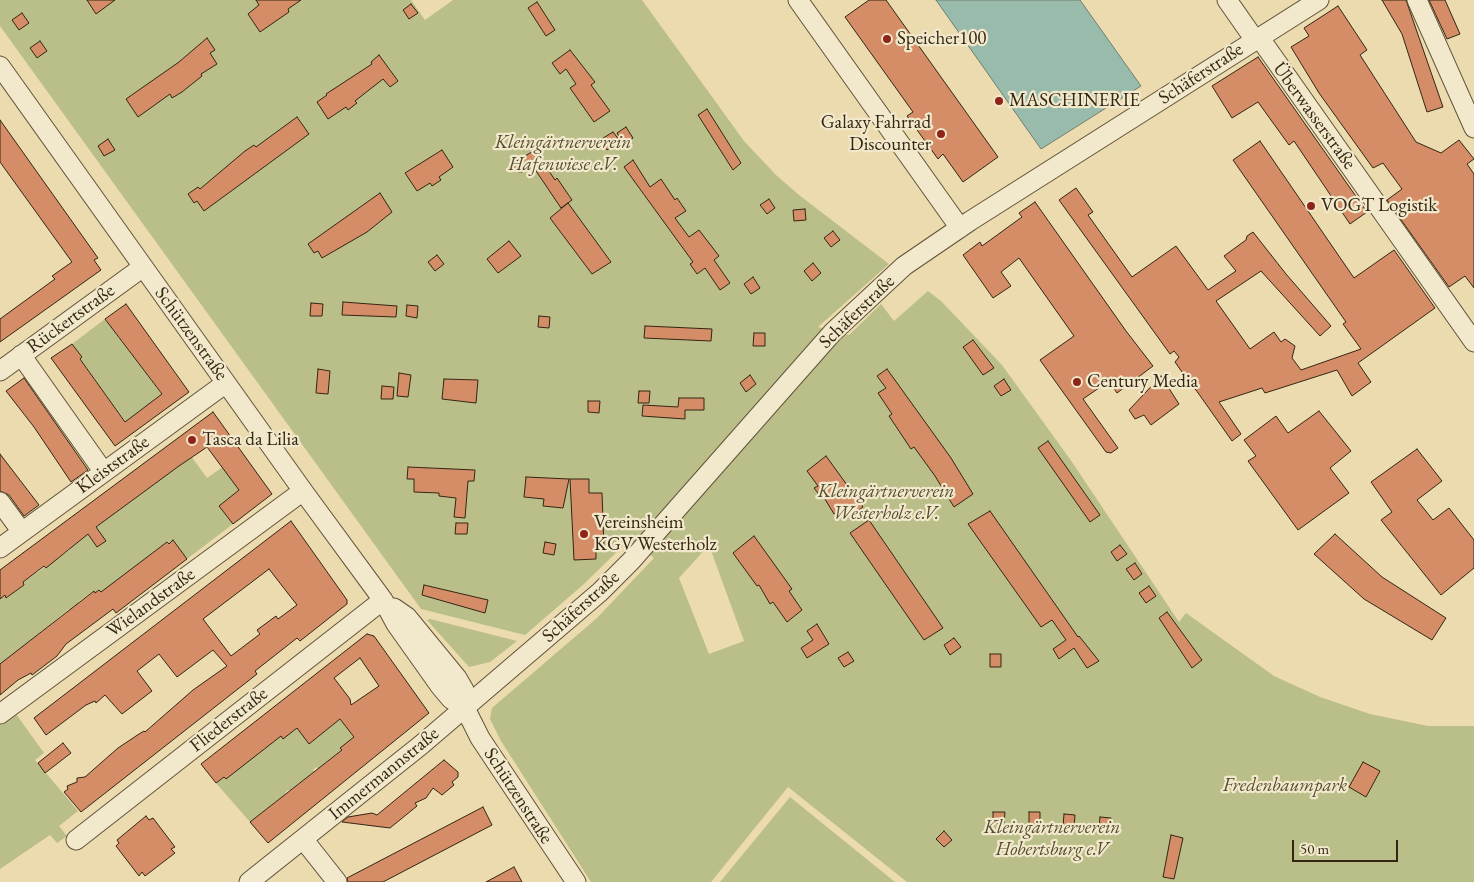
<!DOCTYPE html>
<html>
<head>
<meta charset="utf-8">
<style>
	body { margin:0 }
	#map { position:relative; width:1474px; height:882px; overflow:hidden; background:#ebdbaf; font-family:"EB Garamond",serif }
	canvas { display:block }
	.scale { position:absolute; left:1292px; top:840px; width:106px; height:22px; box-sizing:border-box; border:2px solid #332613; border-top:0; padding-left:6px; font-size:15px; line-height:18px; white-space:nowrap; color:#332613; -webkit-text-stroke:4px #f2e8cb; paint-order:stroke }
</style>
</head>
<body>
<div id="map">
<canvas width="1474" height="882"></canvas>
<div class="scale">50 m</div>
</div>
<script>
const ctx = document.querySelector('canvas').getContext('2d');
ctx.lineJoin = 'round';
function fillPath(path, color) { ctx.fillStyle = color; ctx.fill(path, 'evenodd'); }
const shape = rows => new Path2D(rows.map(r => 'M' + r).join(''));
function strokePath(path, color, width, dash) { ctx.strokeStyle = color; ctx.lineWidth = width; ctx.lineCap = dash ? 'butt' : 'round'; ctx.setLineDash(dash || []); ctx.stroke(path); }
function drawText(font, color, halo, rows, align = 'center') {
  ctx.font = font + ' "EB Garamond",serif'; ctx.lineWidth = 4.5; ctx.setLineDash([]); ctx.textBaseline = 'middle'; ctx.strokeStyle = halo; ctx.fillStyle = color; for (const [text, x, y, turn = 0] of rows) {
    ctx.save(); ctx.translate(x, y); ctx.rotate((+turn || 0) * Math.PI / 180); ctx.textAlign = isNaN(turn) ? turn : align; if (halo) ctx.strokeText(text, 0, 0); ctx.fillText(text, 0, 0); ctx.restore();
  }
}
const green = shape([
	[0,0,411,0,425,20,453,0,642,0,744,141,776,175,799,195,889,264,818,327,849,335,881,304,894,321,928,291,941,301,1002,365,1072,462,1179,622,1186,613,1274,676,1320,697,1370,714,1428,726,1474,726,1474,882,907,882,788,787,711,882,591,882,501,741,490,719,492,708,597,618,654,558,630,539,584,584,525,635,421,609,0,26],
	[709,545,744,641,709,654,679,578],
	[105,319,163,396,139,411,147,422,127,424,80,359,82,357,72,344],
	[191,456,207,478,224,466,243,495,233,524,187,559,173,541,169,544,167,542,102,594,99,590,95,593,93,591,78,602,80,604,71,611,69,609,0,665,0,599,5,595,7,598,24,585,23,582,70,550,72,544],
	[430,619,517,641,490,662,469,667,427,620],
	[11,707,44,753,35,760,78,811,59,826,67,836,57,843,50,835,0,869,0,715],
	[340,719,355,739,341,748,342,750,318,769,316,767,313,770,314,772,290,791,288,790,285,793,286,794,250,822,216,783,224,777,226,778,288,727],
	[790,797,895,882,720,882]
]);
const water = shape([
	[936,0,1080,0,1141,86,1041,149,936,0]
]);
const building = shape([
	[87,0,115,0,96,14,87,0],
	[256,0,301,0,288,9,289,12,260,32,248,14,259,5,256,0],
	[869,0,886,0,998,157,963,182,943,154,938,159,907,116,913,112,845,17,869,0],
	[1382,0,1406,0,1443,107,1427,112,1402,34,1382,0],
	[1429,0,1445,0,1460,34,1447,39,1429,0],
	[537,2,555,30,546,36,528,8,537,2],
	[411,4,418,13,409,19,403,10,411,4],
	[1338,6,1367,50,1360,55,1416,142,1441,153,1459,140,1474,159,1467,164,1474,174,1474,288,1465,276,1449,287,1387,200,1402,189,1383,163,1373,168,1319,93,1291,47,1309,36,1304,28,1338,6],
	[22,13,29,23,19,30,12,20,22,13],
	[207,38,215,50,210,53,217,64,201,74,202,76,182,92,172,98,170,94,138,117,126,99,179,62,207,38],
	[40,41,47,51,37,58,30,48,40,41],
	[570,50,595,82,591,85,610,111,594,122,570,88,576,84,566,69,560,74,552,63,570,50],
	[379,55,398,81,390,87,383,79,355,101,357,103,348,110,346,107,328,119,317,102,327,95,326,94,372,64,371,62,379,55],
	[1258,57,1367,212,1350,224,1294,141,1289,145,1258,102,1232,118,1212,86,1258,57],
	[707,109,741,163,733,170,698,115,707,109],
	[297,117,309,134,204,211,197,201,194,203,188,194,198,187,200,189,245,151,254,145,256,147,297,117],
	[0,120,98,258,94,260,101,270,0,342,0,319,55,279,52,276,72,262,0,162,0,120],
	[626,127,633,138,624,145,617,133,626,127],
	[613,132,620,141,607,150,600,140,613,132],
	[108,139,115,150,104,156,98,146,108,139],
	[1260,141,1354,278,1394,250,1435,308,1358,363,1371,382,1352,396,1337,370,1265,393,1262,388,1219,402,1241,434,1232,441,1196,390,1188,383,1189,382,1175,362,1179,357,1174,351,1170,354,1059,200,1076,188,1093,212,1088,215,1132,277,1176,246,1208,290,1236,271,1224,256,1246,240,1247,236,1253,232,1286,274,1331,326,1320,336,1261,271,1216,301,1250,349,1274,332,1281,342,1285,339,1295,346,1292,358,1301,370,1361,349,1343,324,1346,322,1233,160,1260,141],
	[442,150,453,167,439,177,441,180,432,186,430,183,417,191,405,173,442,150],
	[535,150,555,180,557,178,572,200,561,208,532,165,522,172,518,172,512,164,535,150],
	[633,160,650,187,661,179,675,200,677,198,686,211,675,218,689,237,699,230,719,256,714,260,730,283,720,290,705,268,697,274,690,264,693,262,624,167,633,160],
	[380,193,392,212,367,232,322,258,318,251,314,253,308,244,380,193],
	[769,199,775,208,767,214,760,205,769,199],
	[1035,202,1126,331,1153,366,1117,393,1109,381,1083,399,1118,448,1111,453,1106,452,1040,360,1074,336,1019,258,1001,272,1011,286,993,298,963,255,980,242,982,246,1022,217,1019,213,1035,202],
	[568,203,611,262,592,274,550,218,568,203],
	[805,209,806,220,794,221,793,210,805,209],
	[833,231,840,240,831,247,824,238,833,231],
	[509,241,521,256,498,273,487,259,509,241],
	[437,255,444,264,435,271,428,262,437,255],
	[813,263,821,273,812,281,804,271,813,263],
	[753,277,760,288,751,294,744,284,753,277],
	[343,302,397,306,396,317,342,315,343,302],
	[311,303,323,304,322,316,310,316,311,303],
	[126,304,189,392,115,446,51,358,72,344,82,357,80,359,125,422,162,394,105,319,126,304],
	[407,305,418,306,417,318,406,316,407,305],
	[539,316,550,317,549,328,538,327,539,316],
	[645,326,712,329,711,341,644,338,645,326],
	[754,333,765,333,765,346,753,346,754,333],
	[973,340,994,368,983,375,963,347,973,340],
	[318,369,330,371,328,394,316,393,318,369],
	[887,369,951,458,973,494,954,507,935,476,914,447,911,449,889,416,892,414,878,393,886,388,877,376,887,369],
	[399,373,411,375,408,397,397,396,399,373],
	[750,375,756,384,746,392,740,383,750,375],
	[1161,376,1179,404,1151,425,1144,415,1135,419,1129,410,1161,376],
	[24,378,88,470,71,482,34,427,6,391,24,378],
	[444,379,478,380,476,403,442,399,444,379],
	[1004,379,1011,390,1001,396,994,386,1004,379],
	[382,386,394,387,393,399,381,399,382,386],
	[639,391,650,391,649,403,638,403,639,391],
	[679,398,704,398,704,410,685,410,685,419,642,416,643,405,678,407,679,398],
	[588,401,600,401,599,413,588,412,588,401],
	[1319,411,1351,451,1330,468,1349,493,1298,530,1248,461,1256,456,1244,440,1276,416,1288,433,1319,411],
	[213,412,272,494,233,524,219,506,239,490,207,447,179,466,96,527,106,541,97,547,88,534,46,568,44,566,23,582,24,585,6,598,5,595,0,599,0,570,213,412],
	[1048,441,1100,515,1090,522,1038,448,1048,441],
	[1417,449,1442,481,1417,500,1433,520,1449,508,1474,540,1474,568,1441,595,1381,520,1392,512,1371,482,1417,449],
	[0,454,39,505,24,516,9,495,0,491,0,454],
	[826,456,863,507,853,515,846,506,834,514,823,496,821,497,814,488,818,486,807,471,826,456],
	[408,467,475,470,474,481,468,481,465,518,454,517,456,498,439,496,439,493,414,492,414,479,407,479,408,467],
	[526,477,569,479,563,508,543,506,544,499,524,497,526,477],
	[570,479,589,479,589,493,602,493,604,548,596,549,596,559,574,560,570,479],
	[990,511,1078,637,1079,636,1099,661,1087,668,1074,648,1059,659,1053,649,1066,640,1052,620,1041,627,968,524,990,511],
	[869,520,943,628,924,640,850,533,869,520],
	[291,521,347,600,347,604,300,641,297,638,255,671,257,674,81,812,64,792,68,789,67,786,77,782,77,778,85,777,118,748,139,734,144,731,145,732,193,690,227,666,213,650,177,677,159,654,137,671,152,691,122,714,105,695,96,703,95,701,86,705,46,735,34,718,291,521],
	[269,569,297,605,278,619,276,616,257,630,260,634,231,656,203,619,269,569],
	[456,523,468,523,467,534,455,534,456,523],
	[1335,534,1382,577,1446,618,1432,640,1364,599,1314,554,1335,534],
	[754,536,792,589,789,591,802,610,787,622,773,602,770,604,759,585,757,586,733,553,754,536],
	[173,540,187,559,116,613,113,609,66,644,57,656,32,675,31,673,18,680,0,695,0,664,94,591,95,593,99,590,101,592,167,542,169,544,173,540],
	[545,542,556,544,554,555,543,553,545,542],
	[1120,545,1127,554,1117,561,1111,552,1120,545],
	[1135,563,1142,574,1134,580,1126,569,1135,563],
	[424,585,488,600,485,613,422,595,424,585],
	[1149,586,1156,596,1146,603,1139,593,1149,586],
	[1167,612,1202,660,1192,668,1159,618,1167,612],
	[817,624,829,644,807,658,801,648,813,640,807,631,817,624],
	[367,634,374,636,429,713,268,843,250,822,342,750,340,748,354,737,340,719,309,744,297,728,283,739,281,736,226,779,224,777,216,783,201,764,367,634],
	[360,658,379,686,351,705,350,699,334,678,360,658],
	[954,638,961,647,950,655,944,645,954,638],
	[848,652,854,661,844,667,838,658,848,652],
	[990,654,1001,654,1001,667,990,667,990,654],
	[63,743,71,753,45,773,38,763,63,743],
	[444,760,458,772,458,777,452,782,454,785,442,795,433,788,426,798,415,803,417,806,390,828,342,822,348,817,372,813,377,815,444,760],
	[1363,762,1380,771,1366,797,1349,787,1363,762],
	[483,807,492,825,383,882,348,882,347,878,483,807],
	[993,812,1005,812,1004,823,993,823,993,812],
	[1029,812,1040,812,1040,824,1029,824,1029,812],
	[1064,814,1075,815,1074,826,1063,826,1064,814],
	[146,816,149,820,153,818,175,847,171,849,175,853,145,876,142,872,139,876,116,846,119,843,117,840,146,816],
	[1100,817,1111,818,1110,830,1099,829,1100,817],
	[944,831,952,840,944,847,936,839,944,831],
	[1171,835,1183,838,1174,879,1163,877,1171,835],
	[514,867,522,882,486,882,514,867]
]);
const minor = shape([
	[798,0,960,228],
	[1227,0,1255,40],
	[1417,0,1474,128],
	[1259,37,1474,342],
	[0,66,303,491,383,600,396,624,440,686,451,699,465,708],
	[21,355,103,471],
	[0,371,143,267],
	[0,502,22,532],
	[0,548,226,383],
	[394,608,407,617,457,678,464,690,465,708,480,738,576,882],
	[0,714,303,491],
	[303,839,337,882],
	[76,840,383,600],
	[249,882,421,745,600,592,631,561,833,332,904,266,970,221,1319,0]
]);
const markers = [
	[887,39,5,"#8f2418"],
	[999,101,5,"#8f2418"],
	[941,134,5,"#8f2418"],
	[1311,206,5,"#8f2418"],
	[1077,382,5,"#8f2418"],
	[192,440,5,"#8f2418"],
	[584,534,5,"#8f2418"]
];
const poiNames = [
	["Speicher100",897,39],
	["MASCHINERIE",1009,101],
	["Galaxy Fahrrad",931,123,"right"],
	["Discounter",931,145,"right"],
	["VOGT Logistik",1321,206],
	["Century Media",1087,382],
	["Tasca da Lilia",202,440],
	["Vereinsheim",594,523],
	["KGV Westerholz",594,545]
];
const streetNames = [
	["Schäferstraße",1201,74,-33],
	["Überwasserstraße",1314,116,54],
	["Schäferstraße",857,312,-44],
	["Rückertstraße",71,319,-36],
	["Schützenstraße",191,334,54],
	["Kleiststraße",113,465,-36],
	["Wielandstraße",151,603,-36],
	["Schäferstraße",581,607,-42],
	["Fliederstraße",229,720,-38],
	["Immermannstraße",384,774,-39],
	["Schützenstraße",518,796,57]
];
const parkNames = [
	["Kleingärtnerverein",563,143],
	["Hafenwiese e.V.",563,165],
	["Kleingärtnerverein",886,492],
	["Westerholz e.V.",886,514],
	["Fredenbaumpark",1285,786],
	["Kleingärtnerverein",1052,828],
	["Hobertsburg e.V",1052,850]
];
fillPath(green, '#babf89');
fillPath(water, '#98bbab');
strokePath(water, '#707f6e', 1);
fillPath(building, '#d48d67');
strokePath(building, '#332613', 1);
strokePath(minor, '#61533a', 21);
strokePath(minor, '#f2e8cb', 19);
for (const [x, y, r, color] of markers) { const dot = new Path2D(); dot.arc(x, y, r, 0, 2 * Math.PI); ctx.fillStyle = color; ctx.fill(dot); strokePath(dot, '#f2e8cb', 2); }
drawText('19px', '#332613', '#f2e8cb', poiNames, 'left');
drawText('19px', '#332613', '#f2e8cb', streetNames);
drawText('italic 19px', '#554c30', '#f2e8cb', parkNames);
</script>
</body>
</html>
